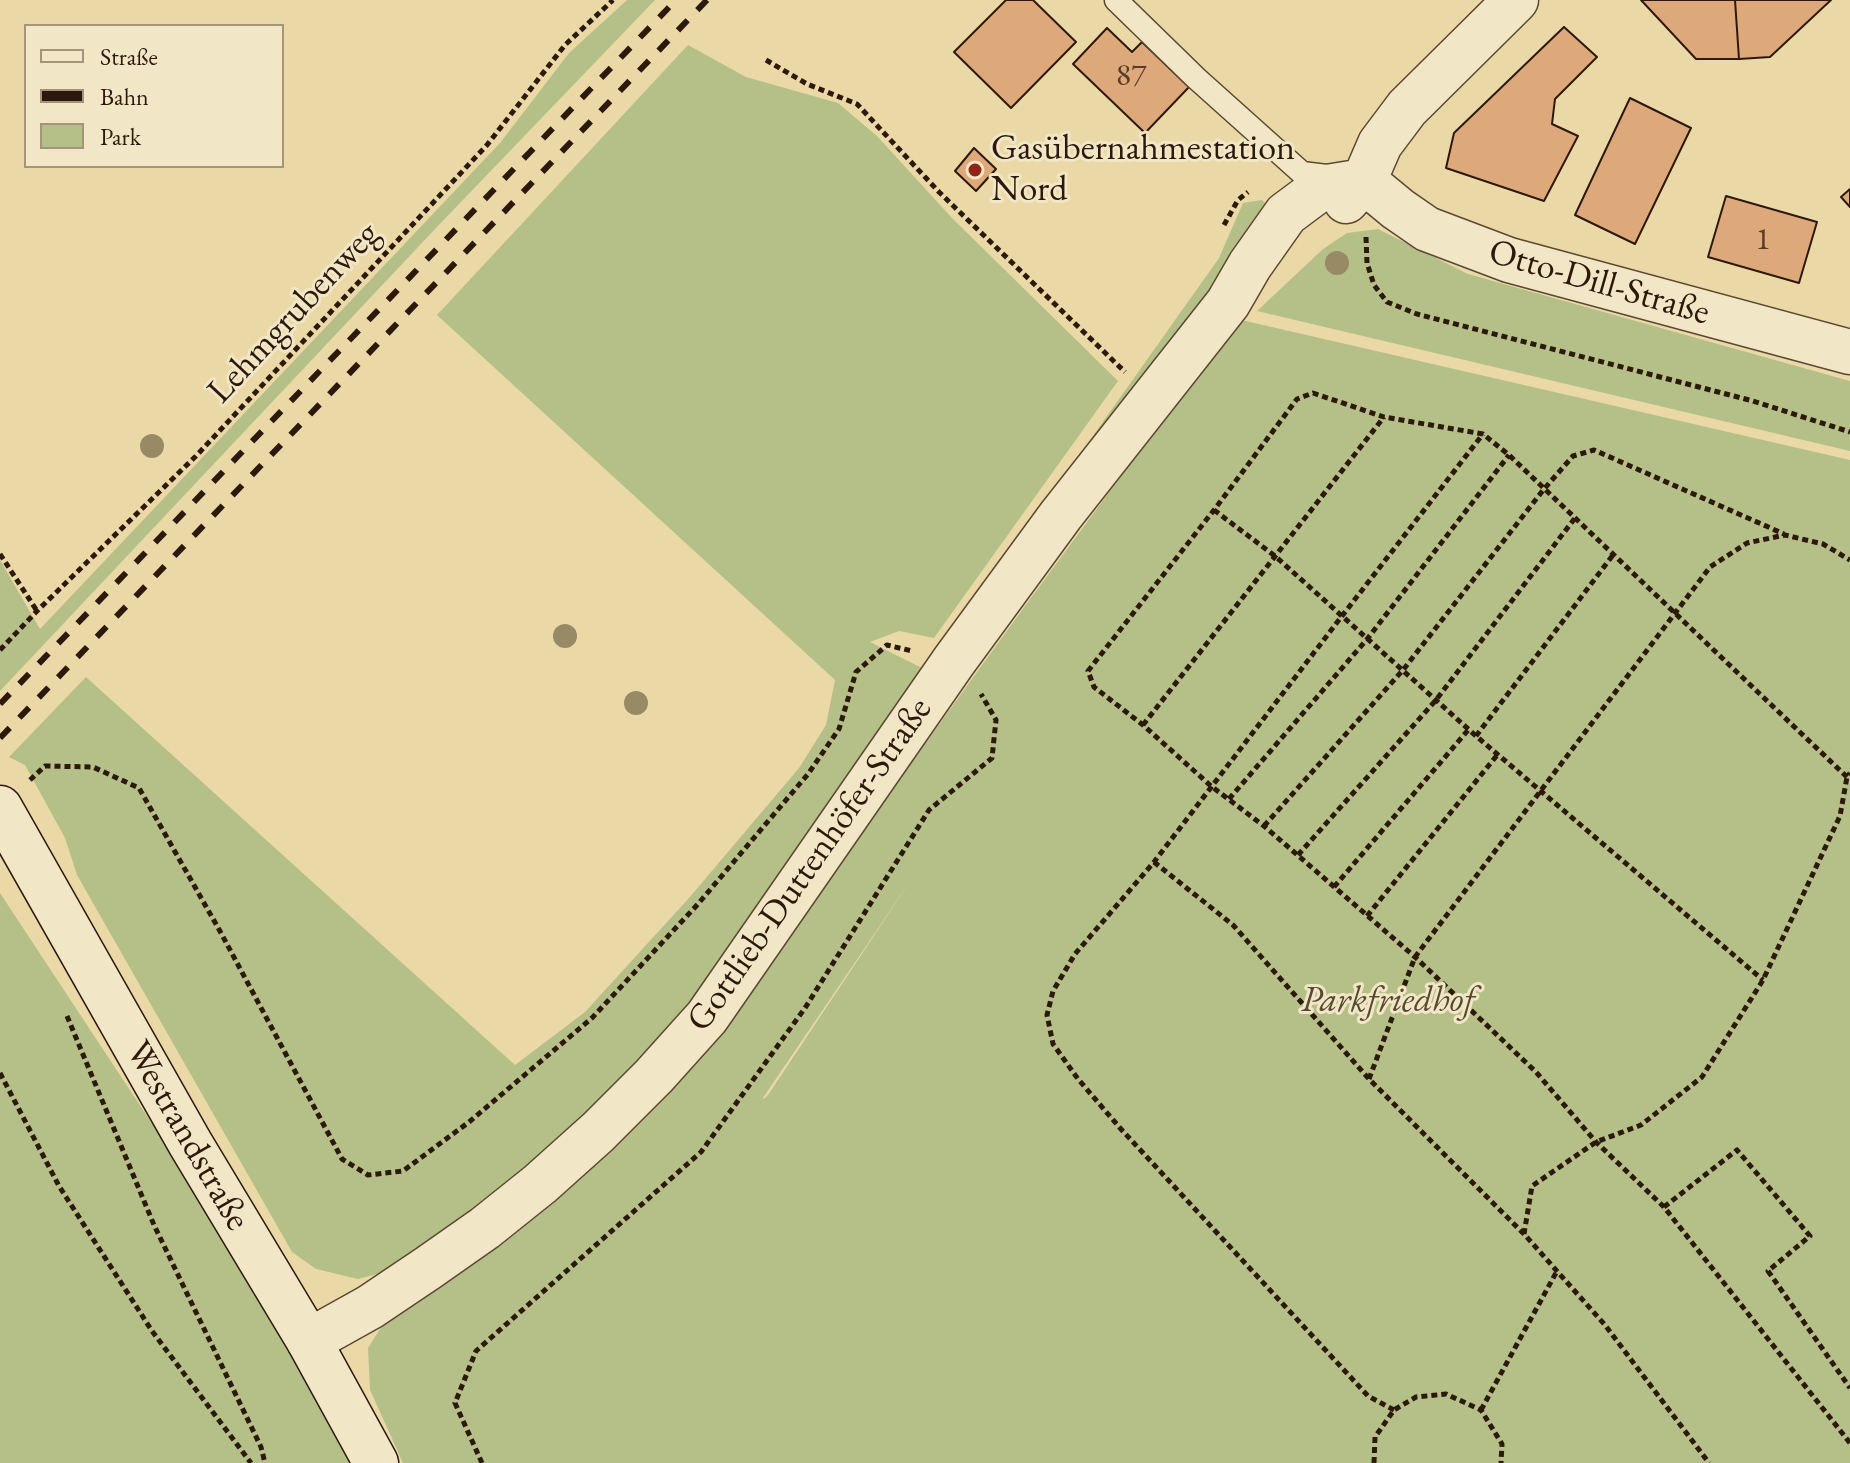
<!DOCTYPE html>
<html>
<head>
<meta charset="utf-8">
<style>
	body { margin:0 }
	#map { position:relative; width:1850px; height:1463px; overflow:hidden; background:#ead9a6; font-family:"EB Garamond",serif }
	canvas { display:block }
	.legend { position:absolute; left:24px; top:24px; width:260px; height:144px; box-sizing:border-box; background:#f1e6c5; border:2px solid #a3947b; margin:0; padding:10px 14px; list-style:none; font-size:24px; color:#2d180c }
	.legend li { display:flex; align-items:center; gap:16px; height:40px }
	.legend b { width:40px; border:2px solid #a3947b }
</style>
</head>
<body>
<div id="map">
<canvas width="1850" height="1463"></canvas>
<ul class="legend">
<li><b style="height:10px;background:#f1e6c5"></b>Straße</li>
<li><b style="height:10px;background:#2d180c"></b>Bahn</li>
<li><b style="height:22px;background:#b5c088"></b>Park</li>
</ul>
</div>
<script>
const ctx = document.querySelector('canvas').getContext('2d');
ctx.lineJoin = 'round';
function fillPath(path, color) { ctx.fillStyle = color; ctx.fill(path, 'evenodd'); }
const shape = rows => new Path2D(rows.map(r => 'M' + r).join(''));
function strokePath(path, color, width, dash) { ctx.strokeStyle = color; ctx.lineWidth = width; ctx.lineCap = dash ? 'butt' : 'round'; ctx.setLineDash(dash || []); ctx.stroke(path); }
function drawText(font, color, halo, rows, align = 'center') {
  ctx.font = font + ' "EB Garamond",serif'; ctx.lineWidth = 6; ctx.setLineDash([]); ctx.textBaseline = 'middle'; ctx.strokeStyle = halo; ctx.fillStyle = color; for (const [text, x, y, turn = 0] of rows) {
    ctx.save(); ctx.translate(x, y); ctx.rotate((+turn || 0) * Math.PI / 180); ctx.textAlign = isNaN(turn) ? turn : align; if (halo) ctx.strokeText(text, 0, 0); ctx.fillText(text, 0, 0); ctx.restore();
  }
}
const green = shape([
	[627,0,655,0,436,228,0,691,0,560,40,629,500,143,569,53],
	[688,45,746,77,838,103,877,136,952,218,1118,381,934,638,899,631,870,642,924,669,700,993,563,1143,423,1246,388,1271,358,1279,316,1269,292,1252,77,875,65,838,25,765,9,757,86,677,515,1065,585,1012,689,898,799,768,826,725,835,680,437,315],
	[1262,200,1273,211,951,636,1219,258,1243,203],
	[1378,229,1468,274,1850,381,1850,451,1257,311,1323,249,1347,233],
	[1237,319,1850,460,1850,1463,403,1463,370,1390,368,1348,387,1318,736,1004,1022,610],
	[911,880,768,1095,764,1099,763,1098],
	[0,893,203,1201,356,1463,0,1463]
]);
const building = shape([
	[1006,0,1033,0,1076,42,1011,108,954,52,1006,0],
	[1641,0,1735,0,1739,59,1696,59,1641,0],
	[1735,0,1831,0,1770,57,1739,59,1735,0],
	[1564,27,1597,57,1555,99,1552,124,1578,136,1544,201,1446,168,1454,133,1564,27],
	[1107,28,1132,52,1142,42,1189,87,1145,133,1073,64,1107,28],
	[1630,98,1691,128,1635,244,1575,215,1630,98],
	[974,148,996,169,976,191,955,171,974,148],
	[1850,189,1850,207,1841,197,1850,189],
	[1726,196,1817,222,1799,283,1708,257,1726,196]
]);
const path = shape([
	[766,60,807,84,857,104,939,192,1125,372],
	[1224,225,1238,200,1248,192],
	[1366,237,1367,263,1374,285,1387,302,1417,314,1753,401,1850,432],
	[1214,510,1275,556,1476,736,1763,980],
	[0,554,37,611],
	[0,650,37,611,196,456,487,145,565,45,613,0],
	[1143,725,1384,417],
	[1476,736,1613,555],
	[1847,777,1509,455,1483,434,1384,417,1313,393,1297,399,1214,510,1088,671,1094,687,1143,725,1211,786,1264,826,1415,957,1536,1072,1596,1142,1664,1207,1850,1443],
	[30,780,45,766,93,767,139,788,221,933,342,1159,368,1175,403,1171,469,1122,592,1018,698,904,808,774,839,729,856,672,887,645,912,651],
	[1229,799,1368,638,1509,455],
	[1264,826,1403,670,1544,489,1573,456,1594,450,1784,534],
	[1298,855,1436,700,1575,518],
	[1154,862,1233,925,1369,1079,1524,1234,1605,1325,1709,1463],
	[1334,887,1469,729],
	[1367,916,1498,754],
	[67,1016,154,1225,261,1447,265,1463],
	[0,1073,59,1186,152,1331,251,1463],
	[1369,1079,1415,957,1710,567,1747,543,1785,535,1823,544,1850,560],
	[1664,1207,1737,1150,1810,1236,1768,1271,1850,1388],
	[1524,1234,1532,1186,1596,1142,1641,1125,1702,1077,1763,980,1840,816,1847,777,1850,773],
	[1394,1410,1368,1396,1120,1128,1078,1079,1053,1044,1047,1015,1053,991,1075,954,1154,862,1342,616,1483,434],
	[1481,1410,1557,1271],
	[482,1463,455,1403,476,1351,701,1152,805,1008,929,810,992,758,996,720,981,694],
	[1374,1463,1375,1437,1394,1410,1416,1397,1446,1394,1481,1410,1502,1444,1501,1463]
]);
const lane = shape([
	[1116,0,1196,78,1302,173,1335,177]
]);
const street = shape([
	[1364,181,1398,209,1427,229,1509,260,1850,352],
	[1346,201,1364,181,1380,144,1407,108,1516,0],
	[309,1341,370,1307,428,1268,485,1228,540,1184,598,1132,654,1076,707,1017,954,661,1061,515,1228,303,1250,265,1286,214,1321,188,1364,181]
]);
const secondary = shape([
	[0,808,190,1143,309,1341,376,1463]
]);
const rail = shape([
	[0,704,676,0],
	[0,738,707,0]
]);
const trees = [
	[1337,263],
	[152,446],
	[565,636],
	[636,703]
];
const markers = [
	[975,170,8,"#8f2418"]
];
const numberNames = [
	["87",1131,76],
	["1",1763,240]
];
const poiNames = [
	["Gasübernahmestation",991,149],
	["Nord",991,190]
];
const streetNames = [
	["Otto-Dill-Straße",1599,283,16],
	["Lehmgrubenweg",294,313,-47],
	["Gottlieb-Duttenhöfer-Straße",810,865,-55],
	["Westrandstraße",187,1136,60]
];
const parkNames = [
	["Parkfriedhof",1388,1001]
];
fillPath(green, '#b5c088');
fillPath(building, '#dda97b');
strokePath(building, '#2d180c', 2);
strokePath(lane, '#5c4832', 25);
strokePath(street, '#5c4832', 47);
strokePath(secondary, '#2d180c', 47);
strokePath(path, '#2d180c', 5, [6, 4]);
strokePath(lane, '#f1e6c5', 22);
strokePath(street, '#f1e6c5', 44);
strokePath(secondary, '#f1e6c5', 44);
strokePath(rail, '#2d180c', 6, [14, 14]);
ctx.fillStyle = '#998a66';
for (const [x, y] of trees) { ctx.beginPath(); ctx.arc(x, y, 12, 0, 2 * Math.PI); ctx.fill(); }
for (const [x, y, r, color] of markers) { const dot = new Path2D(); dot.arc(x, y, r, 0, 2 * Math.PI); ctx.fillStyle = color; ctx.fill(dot); strokePath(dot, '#f1e6c5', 3); }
drawText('32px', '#593c28', null, numberNames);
drawText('36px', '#2d180c', '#f1e6c5', poiNames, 'left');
drawText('36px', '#2d180c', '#f1e6c5', streetNames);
drawText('italic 36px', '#564a31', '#f1e6c5', parkNames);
</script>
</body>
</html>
